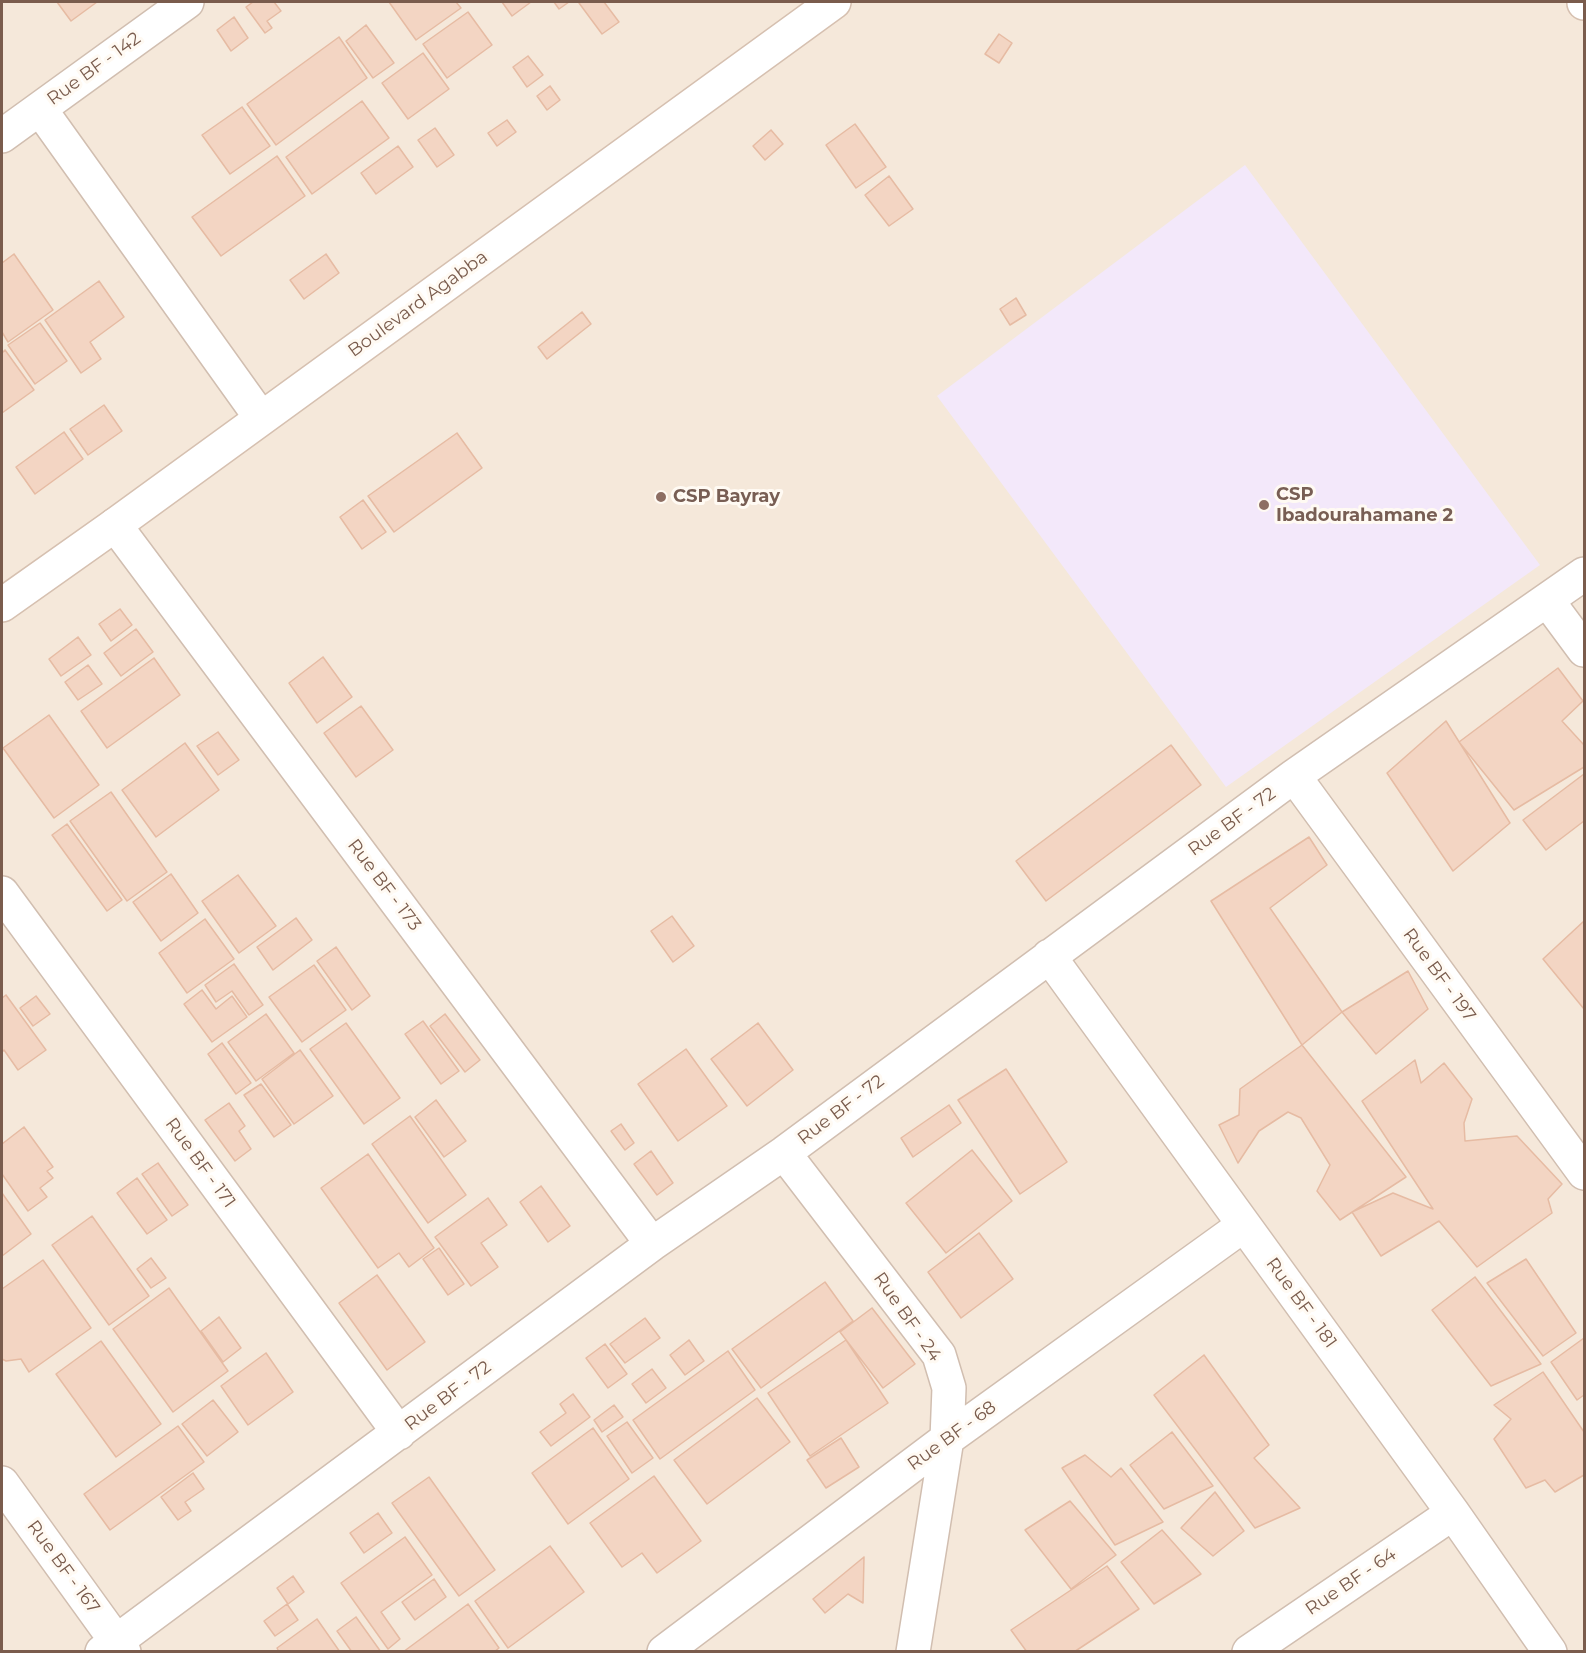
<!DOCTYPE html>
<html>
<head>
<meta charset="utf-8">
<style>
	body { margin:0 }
	#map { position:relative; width:1586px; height:1653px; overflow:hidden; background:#fdf6ec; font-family:Montserrat,sans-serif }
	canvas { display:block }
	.frame { position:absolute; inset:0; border:3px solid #7a5c4d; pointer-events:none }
</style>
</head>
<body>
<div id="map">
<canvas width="1586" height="1653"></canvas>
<div class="frame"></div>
</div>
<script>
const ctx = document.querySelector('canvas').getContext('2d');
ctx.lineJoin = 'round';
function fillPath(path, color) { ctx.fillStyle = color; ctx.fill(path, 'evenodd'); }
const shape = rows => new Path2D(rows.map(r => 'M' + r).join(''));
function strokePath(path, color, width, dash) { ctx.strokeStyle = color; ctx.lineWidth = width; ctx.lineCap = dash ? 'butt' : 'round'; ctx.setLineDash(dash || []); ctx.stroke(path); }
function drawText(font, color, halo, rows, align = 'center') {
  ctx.font = font + ' Montserrat,sans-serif'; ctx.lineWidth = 6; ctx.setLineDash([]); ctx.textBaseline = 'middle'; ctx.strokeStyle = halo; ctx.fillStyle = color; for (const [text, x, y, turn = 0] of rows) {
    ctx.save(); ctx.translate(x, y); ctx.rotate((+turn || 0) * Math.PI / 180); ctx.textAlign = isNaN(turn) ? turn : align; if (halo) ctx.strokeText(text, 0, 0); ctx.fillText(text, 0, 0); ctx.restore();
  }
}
const residential = shape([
	[2,2,1584,2,1584,1651,2,1651]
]);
const education = shape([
	[1245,165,1540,565,1226,787,937,396]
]);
const building = shape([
	[57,2,97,2,71,21,57,2],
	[253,2,274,2,281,11,267,21,272,28,265,33,246,7,253,2],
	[389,2,456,2,461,8,416,40,389,2],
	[502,2,531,2,512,16,502,2],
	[554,2,569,2,559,9,554,2],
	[581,2,604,2,619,22,602,34,579,3,581,2],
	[468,12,492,45,447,78,423,44,468,12],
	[234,17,248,38,231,51,217,30,234,17],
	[366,25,394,63,373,78,346,41,366,25],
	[999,34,1012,43,999,63,985,54,999,34],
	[339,37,367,78,276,145,247,104,339,37],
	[423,53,449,89,408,119,382,83,423,53],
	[528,56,543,75,527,87,513,67,528,56],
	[550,86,560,100,547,110,537,96,550,86],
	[362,101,389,138,312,194,286,157,362,101],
	[242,107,270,146,230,174,202,135,242,107],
	[507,120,516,132,497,146,488,133,507,120],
	[855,124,886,167,856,188,826,145,855,124],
	[435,128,454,155,437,167,418,140,435,128],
	[771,130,783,144,765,160,753,146,771,130],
	[398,146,413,167,376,194,361,173,398,146],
	[277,156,305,196,221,256,192,217,277,156],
	[889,176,913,209,889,226,865,195,889,176],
	[14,254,53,310,8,342,2,332,2,263,14,254],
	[326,254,339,273,304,299,290,280,326,254],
	[99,281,124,317,90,342,101,359,81,373,45,320,99,281],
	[1016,298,1026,315,1010,325,1000,309,1016,298],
	[582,312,591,324,547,359,538,347,582,312],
	[40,323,67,361,35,384,8,345,40,323],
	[5,350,34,390,2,413,2,353,5,350],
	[104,405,122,431,88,455,70,429,104,405],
	[64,432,83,459,35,494,16,467,64,432],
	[457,433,482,468,394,532,368,496,457,433],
	[363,500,386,532,362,549,340,517,363,500],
	[120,609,132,625,111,641,99,624,120,609],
	[136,629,153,652,121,676,104,653,136,629],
	[78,637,91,655,61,676,49,659,78,637],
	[323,657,352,697,317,723,289,683,323,657],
	[154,658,180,695,107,748,81,711,154,658],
	[88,665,102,684,78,700,65,682,88,665],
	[1558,668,1583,701,1562,721,1584,745,1584,767,1514,810,1459,742,1558,668],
	[361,706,393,750,356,777,324,733,361,706],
	[49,715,99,785,54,818,3,748,49,715],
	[1446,721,1510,823,1453,871,1387,773,1446,721],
	[218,732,239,760,218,775,197,746,218,732],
	[185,743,219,790,156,837,122,790,185,743],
	[1171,745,1201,785,1046,901,1016,861,1171,745],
	[1584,774,1584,821,1546,850,1523,820,1584,774],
	[111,792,167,872,127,901,70,821,111,792],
	[67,824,122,900,107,911,52,835,67,824],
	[1309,837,1327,865,1270,908,1342,1012,1302,1045,1211,901,1309,837],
	[171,874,198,913,161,941,133,902,171,874],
	[238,875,276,926,239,953,202,901,238,875],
	[672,916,694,946,673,962,651,931,672,916],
	[296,918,312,940,273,970,257,947,296,918],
	[205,919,234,959,187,993,159,953,205,919],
	[1584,921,1584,1009,1543,959,1584,921],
	[336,947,370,996,352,1010,317,961,336,947],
	[234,964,263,1005,249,1015,232,991,216,1002,205,985,234,964],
	[314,965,346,1010,302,1042,269,997,314,965],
	[1408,971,1428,1009,1376,1054,1342,1012,1408,971],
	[202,990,216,1009,232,996,247,1017,212,1042,184,1004,202,990],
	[6,995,46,1050,18,1070,4,1050,2,1052,2,998,6,995],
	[36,996,50,1014,33,1026,20,1008,36,996],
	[266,1014,294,1053,256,1081,228,1042,266,1014],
	[445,1014,480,1060,465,1072,430,1026,445,1014],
	[423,1021,459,1071,441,1084,405,1034,423,1021],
	[346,1023,400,1098,364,1124,310,1049,346,1023],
	[758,1023,793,1070,747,1106,711,1059,758,1023],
	[222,1043,251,1083,236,1094,208,1054,222,1043],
	[1302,1045,1406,1177,1340,1220,1317,1191,1330,1165,1301,1118,1288,1112,1259,1131,1238,1163,1219,1125,1239,1115,1240,1089,1302,1045],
	[686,1049,727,1106,678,1141,638,1084,686,1049],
	[300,1050,333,1096,294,1124,262,1079,300,1050],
	[1415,1060,1421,1083,1444,1063,1472,1099,1464,1123,1465,1141,1517,1136,1562,1184,1548,1199,1552,1213,1477,1267,1439,1221,1381,1256,1352,1212,1393,1193,1433,1209,1362,1101,1415,1060],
	[1006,1069,1067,1162,1020,1194,958,1100,1006,1069],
	[261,1084,291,1125,274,1137,244,1095,261,1084],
	[436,1100,466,1141,444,1157,415,1117,436,1100],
	[229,1103,245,1126,239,1131,251,1149,235,1161,205,1120,229,1103],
	[949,1105,961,1123,913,1157,901,1138,949,1105],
	[410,1116,466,1195,428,1223,372,1144,410,1116],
	[621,1124,634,1143,625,1150,611,1131,621,1124],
	[24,1127,53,1167,47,1171,53,1178,40,1188,47,1197,28,1211,2,1174,2,1144,24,1127],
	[972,1150,1012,1201,946,1253,906,1203,972,1150],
	[651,1151,673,1183,657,1195,634,1164,651,1151],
	[368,1154,434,1248,409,1267,399,1253,378,1268,321,1188,368,1154],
	[158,1163,188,1205,172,1216,142,1174,158,1163],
	[137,1178,167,1220,147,1234,117,1193,137,1178],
	[541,1186,570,1226,548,1242,520,1202,541,1186],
	[2,1193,31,1234,2,1256,2,1193],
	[488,1198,507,1225,481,1243,498,1267,471,1286,435,1237,488,1198],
	[92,1216,149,1296,109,1325,52,1245,92,1216],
	[979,1233,1013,1279,961,1318,928,1272,979,1233],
	[439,1248,464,1284,448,1295,423,1259,439,1248],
	[151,1258,166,1278,151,1288,137,1269,151,1258],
	[1526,1259,1576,1333,1543,1356,1487,1283,1526,1259],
	[43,1260,91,1328,29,1372,21,1359,6,1361,2,1359,2,1289,43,1260],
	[377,1275,425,1342,387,1370,339,1303,377,1275],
	[1475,1277,1541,1364,1491,1386,1432,1310,1475,1277],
	[825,1282,853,1321,761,1388,732,1349,825,1282],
	[169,1288,228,1371,173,1412,113,1329,169,1288],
	[872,1308,915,1364,883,1388,840,1332,872,1308],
	[219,1317,241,1348,223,1362,201,1331,219,1317],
	[645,1318,660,1338,625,1363,610,1344,645,1318],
	[1584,1338,1584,1395,1577,1400,1551,1362,1584,1338],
	[689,1340,704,1361,685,1375,670,1355,689,1340],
	[846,1340,888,1403,810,1456,768,1393,846,1340],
	[101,1341,161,1424,116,1457,56,1374,101,1341],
	[605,1344,627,1374,608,1388,586,1358,605,1344],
	[728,1351,755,1390,660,1459,633,1420,728,1351],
	[266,1353,293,1392,248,1425,221,1386,266,1353],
	[1204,1355,1269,1445,1254,1458,1300,1508,1255,1528,1154,1395,1204,1355],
	[652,1369,666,1388,646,1403,632,1384,652,1369],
	[1543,1372,1584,1432,1584,1475,1555,1492,1545,1480,1526,1488,1494,1439,1511,1419,1494,1405,1543,1372],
	[573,1394,590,1417,551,1446,540,1432,566,1413,560,1404,573,1394],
	[757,1398,790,1442,707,1504,674,1460,757,1398],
	[213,1400,238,1432,207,1456,182,1424,213,1400],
	[614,1405,623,1417,602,1432,594,1420,614,1405],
	[627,1422,653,1458,632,1473,607,1436,627,1422],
	[178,1426,204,1462,110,1530,84,1494,178,1426],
	[593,1428,629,1479,568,1524,532,1473,593,1428],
	[1172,1432,1213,1486,1164,1509,1130,1465,1172,1432],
	[841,1438,859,1467,826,1488,807,1460,841,1438],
	[1085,1455,1111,1477,1121,1468,1163,1522,1115,1545,1062,1468,1085,1455],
	[193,1473,204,1489,185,1502,191,1511,178,1520,161,1497,193,1473],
	[654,1476,701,1541,657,1573,642,1553,622,1567,590,1523,654,1476],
	[429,1477,495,1570,459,1596,392,1503,429,1477],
	[1215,1492,1244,1531,1213,1556,1181,1528,1215,1492],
	[1070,1501,1116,1555,1071,1589,1025,1530,1070,1501],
	[378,1513,392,1533,364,1553,350,1533,378,1513],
	[1162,1530,1201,1574,1154,1604,1121,1562,1162,1530],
	[405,1537,432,1575,381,1612,400,1639,388,1649,341,1583,405,1537],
	[550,1546,584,1592,508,1648,475,1601,550,1546],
	[864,1557,863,1603,848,1594,825,1613,813,1599,864,1557],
	[1107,1566,1139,1609,1074,1652,1027,1652,1011,1630,1107,1566],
	[293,1576,304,1592,288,1604,277,1588,293,1576],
	[434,1579,446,1597,415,1620,402,1602,434,1579],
	[287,1604,298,1620,275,1636,264,1621,287,1604],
	[468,1604,499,1648,494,1652,403,1652,468,1604],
	[356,1617,381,1652,352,1652,337,1631,356,1617],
	[317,1619,340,1652,279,1652,277,1648,317,1619]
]);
const street = shape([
	[40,109,261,418],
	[2,136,187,2],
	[115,525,652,1244],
	[1547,600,1584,650],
	[1294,776,1584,1173],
	[2,893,399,1433],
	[1049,956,1453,1513,1550,1652],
	[784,1153,939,1355,949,1388,947,1439,913,1652],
	[2,1483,124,1652],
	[102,1652,652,1244,784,1153,1294,776,1584,574],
	[664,1652,947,1439,1244,1225],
	[1249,1652,1453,1513]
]);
const secondary = shape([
	[1584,2,1584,3],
	[2,605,115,525,834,2]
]);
const markers = [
	[661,497,6,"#8d6e63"],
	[1264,505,6,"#8d6e63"]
];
const streetNames = [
	["Rue BF - 142",94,69,-36],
	["Boulevard Agabba",418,304,-36],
	["Rue BF - 72",1232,822,-36],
	["Rue BF - 173",384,885,53],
	["Rue BF - 197",1439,975,54],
	["Rue BF - 72",841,1110,-37],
	["Rue BF - 171",200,1163,54],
	["Rue BF - 181",1301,1303,54],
	["Rue BF - 24",907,1317,55],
	["Rue BF - 72",448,1396,-37],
	["Rue BF - 68",952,1436,-36],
	["Rue BF - 167",63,1567,54],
	["Rue BF - 64",1351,1582,-34]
];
const educationNames = [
	["CSP",1276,495],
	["Ibadourahamane 2",1276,516],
	["CSP Bayray",673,497]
];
fillPath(residential, '#f5e8da');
fillPath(education, '#f3e8fa');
fillPath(building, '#f3d5c3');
strokePath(building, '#e6bba3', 1.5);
strokePath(street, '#d1beb0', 36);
strokePath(secondary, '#d6c0b0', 36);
strokePath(street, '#fff', 33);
strokePath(secondary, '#fff', 33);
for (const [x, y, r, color] of markers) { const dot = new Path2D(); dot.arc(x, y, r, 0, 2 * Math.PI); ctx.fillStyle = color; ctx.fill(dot); strokePath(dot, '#fffaf3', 2); }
drawText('18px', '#7a5c4d', '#fffaf3', streetNames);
drawText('bold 18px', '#785e54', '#fffaf3', educationNames, 'left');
</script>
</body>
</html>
